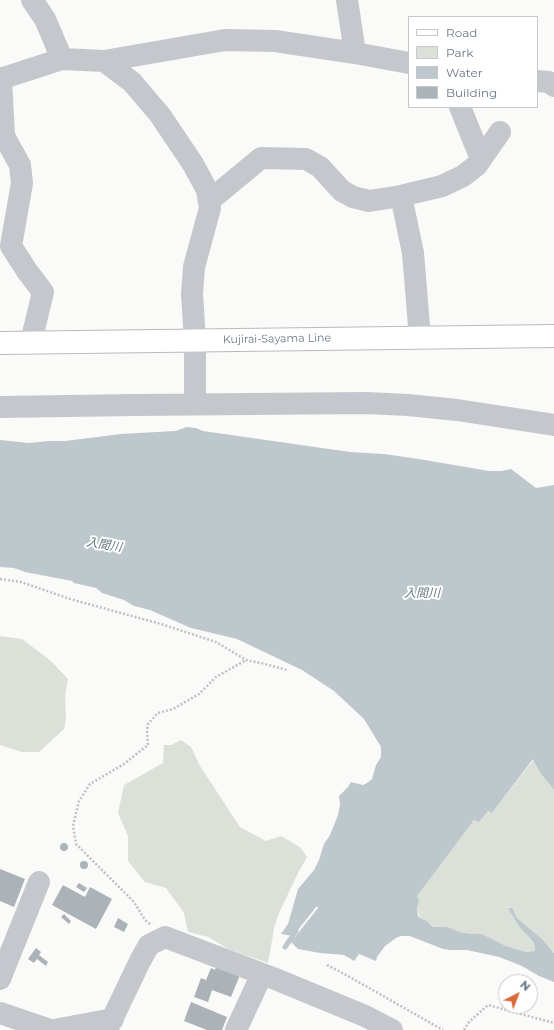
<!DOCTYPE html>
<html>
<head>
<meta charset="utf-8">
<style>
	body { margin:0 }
	#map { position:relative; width:554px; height:1030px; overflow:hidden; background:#fafaf8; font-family:Montserrat,sans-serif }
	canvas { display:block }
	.legend { position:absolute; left:408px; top:16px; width:130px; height:92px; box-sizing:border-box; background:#fff; border:1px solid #c4c9cf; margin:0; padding:5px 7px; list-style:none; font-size:12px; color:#6b7887 }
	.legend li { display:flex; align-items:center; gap:8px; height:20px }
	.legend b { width:20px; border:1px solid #c4c9cf }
	.north { position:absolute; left:498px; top:974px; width:40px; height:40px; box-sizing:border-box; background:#fff; border:1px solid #c4c9cf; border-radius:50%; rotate:42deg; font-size:11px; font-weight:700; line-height:16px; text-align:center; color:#6b7887 }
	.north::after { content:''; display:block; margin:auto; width:14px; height:18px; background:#d96939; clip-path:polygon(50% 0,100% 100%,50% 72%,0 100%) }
</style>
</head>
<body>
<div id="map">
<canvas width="554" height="1030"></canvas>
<ul class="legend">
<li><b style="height:5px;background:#fff"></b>Road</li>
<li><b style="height:11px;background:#dbe0d9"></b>Park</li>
<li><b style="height:11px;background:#bec7cc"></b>Water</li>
<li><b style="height:11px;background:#abb2b8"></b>Building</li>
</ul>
<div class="north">N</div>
</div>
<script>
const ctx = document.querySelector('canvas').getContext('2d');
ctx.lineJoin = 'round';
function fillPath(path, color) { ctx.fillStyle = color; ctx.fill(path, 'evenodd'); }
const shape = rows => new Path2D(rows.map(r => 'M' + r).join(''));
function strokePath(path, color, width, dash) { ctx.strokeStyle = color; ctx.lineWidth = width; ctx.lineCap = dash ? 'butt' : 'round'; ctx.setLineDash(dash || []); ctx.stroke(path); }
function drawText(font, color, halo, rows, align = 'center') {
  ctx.font = font + ' Montserrat,"Noto Sans JP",sans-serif'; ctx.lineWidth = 4; ctx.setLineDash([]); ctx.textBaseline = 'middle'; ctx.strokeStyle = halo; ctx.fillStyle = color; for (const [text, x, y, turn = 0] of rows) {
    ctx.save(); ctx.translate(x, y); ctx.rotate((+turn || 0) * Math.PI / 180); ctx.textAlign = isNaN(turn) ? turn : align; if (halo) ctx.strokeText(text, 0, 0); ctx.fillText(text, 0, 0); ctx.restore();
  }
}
const green = shape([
	[0,636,22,639,51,661,68,679,65,696,66,719,64,729,39,752,22,752,0,745],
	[181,740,191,747,200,766,240,827,266,841,281,836,300,847,307,857,299,871,278,915,274,929,268,963,230,950,208,937,188,932,184,913,166,888,145,882,128,861,128,836,118,813,124,785,163,763,164,745,171,745],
	[534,759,541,774,554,790,554,953,542,939,517,918,510,907,509,907,530,939,534,943,535,949,534,951,526,952,506,946,492,939,472,933,463,933,447,927,434,927,427,921,420,918,417,907,416,896,474,820,488,811,492,813]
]);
const water = shape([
	[187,427,196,428,203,431,350,452,384,454,419,459,489,471,501,471,511,469,536,488,554,485,554,790,541,774,533,759,492,813,488,811,479,822,474,820,417,896,419,901,417,907,418,916,420,918,427,921,433,927,447,927,463,933,481,934,492,939,506,946,526,952,534,951,535,949,534,943,519,926,508,908,512,908,517,918,542,939,554,953,554,982,539,976,522,966,499,957,467,950,450,950,443,949,410,936,401,936,396,938,385,946,377,957,376,961,359,954,354,961,344,955,320,953,298,949,291,942,318,908,317,906,293,936,281,934,288,924,298,889,314,870,319,860,324,844,330,835,338,815,340,805,339,796,348,787,351,782,363,785,367,783,372,779,376,765,381,757,381,747,364,719,334,691,302,670,237,639,191,628,150,610,134,606,124,600,102,593,96,588,74,583,72,581,25,572,14,568,0,567,0,440,29,443,49,441,65,441,121,434,175,431]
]);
const stream = shape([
	[285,947,296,931]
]);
const building = shape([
	'60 847a4 4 0 1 1 8 0a4 4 0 1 1-8 0Z',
	'80 865a4 4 0 1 1 8 0a4 4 0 1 1-8 0Z',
	[0,869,25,879,14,907,0,901],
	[79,883,87,888,84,892,76,887],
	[63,885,85,897,90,887,112,899,96,929,52,905],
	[64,914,71,921,69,924,61,917],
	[118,918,128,924,124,932,114,927],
	[36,948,41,952,39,955,48,962,46,966,37,959,34,963,28,959],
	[216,965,240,975,231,997,212,990,208,1002,194,997,201,978,206,980,211,968,215,970],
	[191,1002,227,1017,222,1030,207,1030,184,1021]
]);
const path = shape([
	[0,579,21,582,70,599,161,624,216,642,246,660,261,663,287,670],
	[150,924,145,920,134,902,76,844,73,826,79,801,90,784,124,764,148,745,147,732,148,724,158,713,173,709,199,694,216,677,246,660],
	[327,965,348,976,443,1030],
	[464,1030,469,1022,488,1005,554,1023]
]);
const minor = shape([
	[32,0,45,19,62,59],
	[347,0,355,53],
	[104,61,132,82,160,115,193,164,207,190,210,208,194,267,192,294,195,340,195,404],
	[1,78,4,136,20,165,22,183,11,246,27,271,43,292,31,342],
	[0,79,62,59,104,61,225,40,275,41,355,53,409,63],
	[537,81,549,82,554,86],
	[460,107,481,159],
	[401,196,413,253,420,338],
	[209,201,261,158,306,159,320,167,342,191,353,197,369,201,401,196,442,186,463,176,477,165,500,132],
	[0,407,135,405,366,403,408,405,457,410,554,425],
	[0,979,39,882],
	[0,1013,50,1030],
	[54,1030,113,1019],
	[107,1030,140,961,149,945,165,937,273,978,365,1016,392,1030],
	[236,1030,262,974]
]);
const major = shape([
	[0,343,554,336]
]);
const streetNames = [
	["Kujirai-Sayama Line",277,339,-1]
];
const waterNames = [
	["入間川",104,545,9],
	["入間川",422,593]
];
fillPath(green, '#dbe0d9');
fillPath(water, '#bec7cc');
strokePath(stream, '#bec7cc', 5);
fillPath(building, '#abb2b8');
strokePath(major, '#b7bbbf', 24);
strokePath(path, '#bec0c3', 2.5, [2, 2]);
strokePath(minor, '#c4c7cb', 22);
strokePath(major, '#fff', 22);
drawText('11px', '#6b7887', '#fff', streetNames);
drawText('italic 12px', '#677882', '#fff', waterNames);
</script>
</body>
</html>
